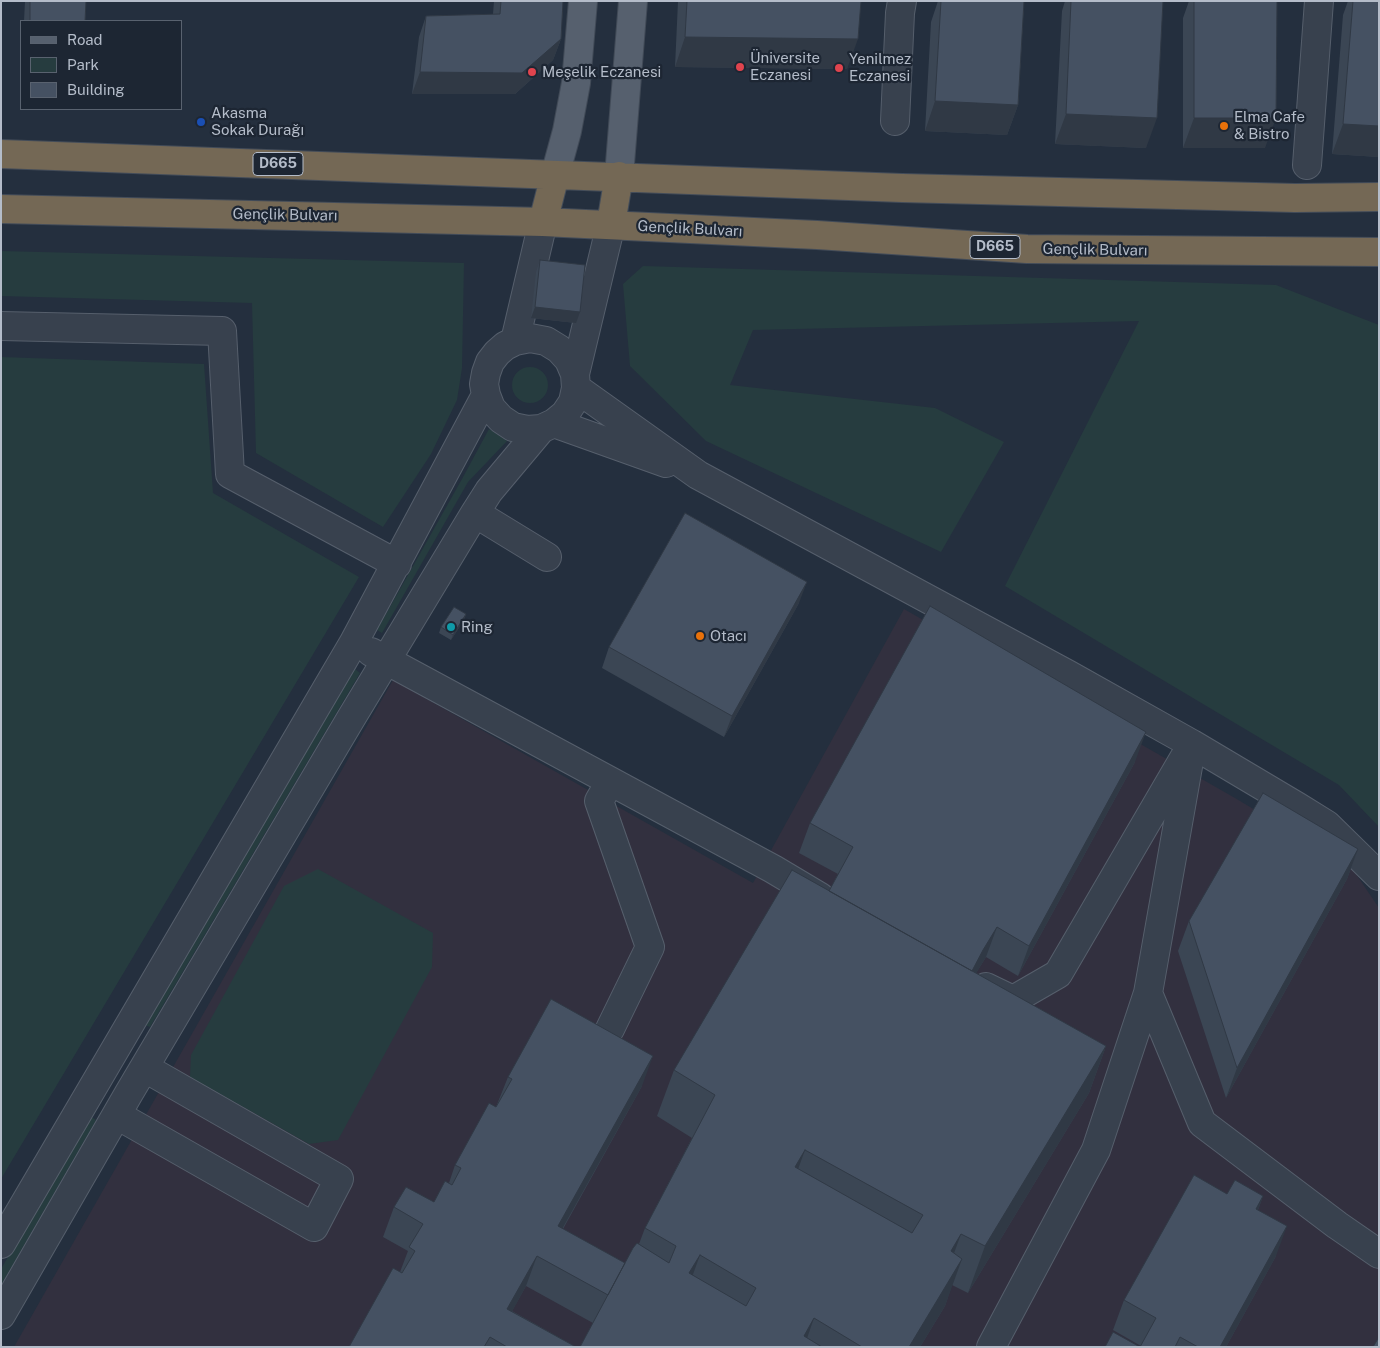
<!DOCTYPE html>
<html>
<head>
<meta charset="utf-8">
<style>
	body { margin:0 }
	#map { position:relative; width:1380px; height:1348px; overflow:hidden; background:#242f3e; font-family:"Public Sans",sans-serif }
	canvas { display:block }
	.frame { position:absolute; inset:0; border:2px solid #b4bcc9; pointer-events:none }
	.legend { position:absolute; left:20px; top:20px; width:162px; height:90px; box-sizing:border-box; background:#1d2633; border:1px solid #59626f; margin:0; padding:6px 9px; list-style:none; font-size:15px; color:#b4bcc9 }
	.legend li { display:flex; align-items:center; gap:10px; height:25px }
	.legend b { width:25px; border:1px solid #59626f }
</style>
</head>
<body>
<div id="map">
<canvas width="1380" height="1348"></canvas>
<div class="frame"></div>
<ul class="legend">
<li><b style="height:6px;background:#56606e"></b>Road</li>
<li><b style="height:14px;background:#263c3f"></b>Park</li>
<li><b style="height:14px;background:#455162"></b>Building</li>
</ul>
</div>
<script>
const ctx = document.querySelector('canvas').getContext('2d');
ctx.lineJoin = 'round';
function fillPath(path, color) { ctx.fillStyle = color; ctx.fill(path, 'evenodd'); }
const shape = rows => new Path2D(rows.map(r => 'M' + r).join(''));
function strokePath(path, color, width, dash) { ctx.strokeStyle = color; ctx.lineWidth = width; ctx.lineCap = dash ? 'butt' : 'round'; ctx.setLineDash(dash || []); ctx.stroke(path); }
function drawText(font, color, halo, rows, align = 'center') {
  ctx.font = font + ' "Public Sans",sans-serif'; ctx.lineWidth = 4.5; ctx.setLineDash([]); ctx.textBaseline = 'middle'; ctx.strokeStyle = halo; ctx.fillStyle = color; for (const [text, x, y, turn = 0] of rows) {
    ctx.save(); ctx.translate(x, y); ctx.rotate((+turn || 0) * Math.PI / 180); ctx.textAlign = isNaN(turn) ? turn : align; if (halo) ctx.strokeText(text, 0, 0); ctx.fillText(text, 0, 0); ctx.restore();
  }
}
const medical = shape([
	[904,609,1235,798,1352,868,1379,908,1379,1347,14,1347,393,680,753,883]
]);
const green = shape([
	[1,251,464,263,462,368,457,400,431,454,383,527,256,453,252,303,1,296],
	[643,266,1276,285,1379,325,1379,827,1339,785,1005,586,1139,321,753,330,730,385,935,408,1004,442,941,552,706,441,630,366,623,284],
	[1,357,204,364,213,493,359,577,1,1179],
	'512 385a18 18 0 1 1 36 0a18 18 0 1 1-36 0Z',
	[489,429,507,441,468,482,382,633,377,630,462,479],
	[355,669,360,673,150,1027,145,1025],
	[318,869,433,933,432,967,338,1140,309,1144,190,1077,191,1055,284,886],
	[90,1116,96,1120,1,1285,1,1269]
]);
const minor = shape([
	[895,121,900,13,902,1],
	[1307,165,1319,1],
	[1,326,222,331,230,474,397,564],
	[515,341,543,222],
	[575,374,611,224],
	[576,388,698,475,1069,675,1192,744,1298,807,1327,825,1379,876],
	[554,423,565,414,573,402,576,388,575,374,569,360,559,349,546,341,530,338,515,341,505,346,497,353,490,362,486,373,484,384,486,395,491,408,501,419,513,427,527,430,541,429,554,423,666,463],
	[475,513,547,557],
	[371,652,773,869,820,897],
	[986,987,1013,1000,1058,974,1184,758],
	[1148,993,1202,1123,1337,1225,1379,1254],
	[610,1029,650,947,599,801,610,782],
	[117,1115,314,1227,339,1179,145,1068],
	[1,1244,354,642,486,395],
	[1,1315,129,1093,350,720,475,513,489,491,541,429],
	[991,1347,1096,1150,1148,993,1192,744]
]);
const major = shape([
	[555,175,567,131,576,83,583,1],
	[619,176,633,1]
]);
const highway = shape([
	[1,154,902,188,1295,198,1379,197],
	[1,209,543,222,817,235,1027,249,1379,252],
	[543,222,555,175],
	[611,224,619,176]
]);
const wall = shape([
	[25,1,86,1,85,21,24,21],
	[494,1,563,1,561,39,553,60,515,94,412,94,419,37,426,16,493,14],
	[678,1,861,1,847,69,675,67],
	[938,1,1024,1,1018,105,1007,135,925,131,931,22],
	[1065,1,1163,1,1146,148,1055,144,1062,11],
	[1189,1,1277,1,1265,148,1183,148,1183,18],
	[1348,1,1379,1,1379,157,1332,154,1343,15],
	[540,260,576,323,531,318,536,272],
	[799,603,724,737,602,668,609,647],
	[466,614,464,620,451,640,439,633,441,627],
	[1135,762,1018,976,986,957,976,973,1106,1046,1089,1093,968,1293,952,1285,945,1306,920,1347,580,1347,593,1323,526,1286,512,1311,576,1347,349,1347,400,1272,408,1251,383,1237,394,1207,434,1202,449,1183,455,1165,496,1107,508,1077,642,1086,563,1229,625,1263,639,1244,645,1228,692,1138,657,1116,674,1070,829,891,838,874,799,853,810,823],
	[1358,849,1347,879,1226,1098,1178,951,1189,921],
	[1227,1194,1263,1196,1258,1210,1276,1256,1226,1347,1105,1347,1140,1347,1141,1346,1113,1330,1124,1300]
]);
const shadedWall = shape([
	[685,37,858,39,847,69,675,67],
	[561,39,553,60,515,94,412,94,420,72],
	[935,101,1018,105,1007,135,925,131],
	[1066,114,1157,118,1146,148,1055,144],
	[1194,118,1276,118,1265,148,1183,148],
	[1343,124,1379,126,1379,157,1332,154],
	[535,307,580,312,576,323,531,318],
	[807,582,799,603,724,737,732,716],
	[466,614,464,620,451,640,453,635],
	[1146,732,1135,762,1018,976,1029,946],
	[1358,849,1347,879,1226,1098,1237,1068],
	[997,927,986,957,972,980,964,986,983,950],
	[1106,1046,1089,1093,968,1293,985,1246],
	[653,1056,642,1086,547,1256,558,1226],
	[805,1150,788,1197,795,1167],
	[1263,1196,1252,1226,1256,1209],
	[1287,1226,1276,1256,1226,1347,1220,1347],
	[961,1234,944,1281,951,1251],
	[700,1255,683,1302,689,1273],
	[537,1256,526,1286,497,1339,507,1309],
	[962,1259,945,1306,920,1347,909,1347],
	[814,1318,804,1347,804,1336]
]);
const building = shape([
	[30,1,86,1,85,21,30,21,30,1],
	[501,1,563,1,561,39,522,73,420,72,426,16,500,14,501,1],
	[687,1,861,1,858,39,685,37,687,1],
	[941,1,1024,1,1018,105,935,101,941,1],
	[1071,1,1163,1,1157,118,1066,114,1071,1],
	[1194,1,1277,1,1276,118,1194,118,1194,1],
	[1353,1,1379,1,1379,126,1343,124,1353,1],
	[540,260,585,265,580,312,535,307,540,260],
	[685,513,807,582,732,716,609,647,685,513],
	[930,606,1146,732,1029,946,997,927,983,950,972,971,829,891,853,847,810,823,930,606],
	[454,607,466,614,453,635,441,627,454,607],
	[1263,793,1358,849,1237,1068,1189,921,1263,793],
	[792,870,1106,1046,985,1246,961,1234,951,1251,962,1259,909,1347,862,1347,814,1318,804,1336,822,1347,580,1347,633,1248,637,1243,669,1263,676,1246,645,1228,715,1095,674,1070,792,870],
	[805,1150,923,1215,912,1233,795,1167,805,1150],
	[700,1255,756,1288,746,1306,689,1273,700,1255],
	[551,999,653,1056,558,1226,625,1263,608,1295,537,1256,507,1309,576,1347,507,1347,490,1337,484,1347,349,1347,393,1268,402,1273,415,1251,409,1247,423,1224,394,1207,406,1187,434,1202,445,1181,452,1185,461,1168,455,1165,489,1103,496,1107,512,1079,508,1077,551,999],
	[1194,1175,1227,1194,1235,1180,1263,1196,1256,1209,1287,1226,1220,1347,1198,1347,1180,1337,1175,1347,1105,1347,1113,1332,1140,1347,1156,1318,1124,1300,1194,1175],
	[1379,1337,1379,1347,1373,1347,1379,1337]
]);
const markers = [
	[740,67,5,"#e0444e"],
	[839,68,5,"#e0444e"],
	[532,72,5,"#e0444e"],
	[201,122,5,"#1a4fb4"],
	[1224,126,5,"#e8710a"],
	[451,627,5,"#0f9aa8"],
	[700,636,5,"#e8710a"]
];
const shields = [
	[278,164,50],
	[995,247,50]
];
const shieldNames = [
	["D665",278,164],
	["D665",995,247]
];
const poiNames = [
	["Üniversite",750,58],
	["Eczanesi",750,75],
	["Yenilmez",849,59],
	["Eczanesi",849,76],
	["Meşelik Eczanesi",542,72],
	["Akasma",211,113],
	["Sokak Durağı",211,130],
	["Elma Cafe",1234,117],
	["& Bistro",1234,134],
	["Ring",461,627],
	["Otacı",710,636]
];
const streetNames = [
	["Gençlik Bulvarı",285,215,1],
	["Gençlik Bulvarı",690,229,3],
	["Gençlik Bulvarı",1095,250,1]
];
fillPath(medical, '#32303f');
fillPath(green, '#263c3f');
strokePath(minor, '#565f6c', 30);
strokePath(major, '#414a57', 30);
strokePath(highway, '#434c59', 30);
strokePath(minor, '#38414e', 28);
strokePath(major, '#56606e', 28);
strokePath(highway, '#746855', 28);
fillPath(wall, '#3b4654');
fillPath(shadedWall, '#303945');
fillPath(building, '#455162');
strokePath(building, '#303945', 1);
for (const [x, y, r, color] of markers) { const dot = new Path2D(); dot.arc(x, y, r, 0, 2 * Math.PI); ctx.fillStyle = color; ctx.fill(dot); strokePath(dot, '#1d2633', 2); }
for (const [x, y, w] of shields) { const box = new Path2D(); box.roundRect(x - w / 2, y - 11.5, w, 23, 4); ctx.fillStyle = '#1d2633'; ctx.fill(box); strokePath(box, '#b4bcc9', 1); }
drawText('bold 14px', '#b4bcc9', null, shieldNames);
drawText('15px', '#b4bcc9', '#1d2633', poiNames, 'left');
drawText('15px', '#b4bcc9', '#1d2633', streetNames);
</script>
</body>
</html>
